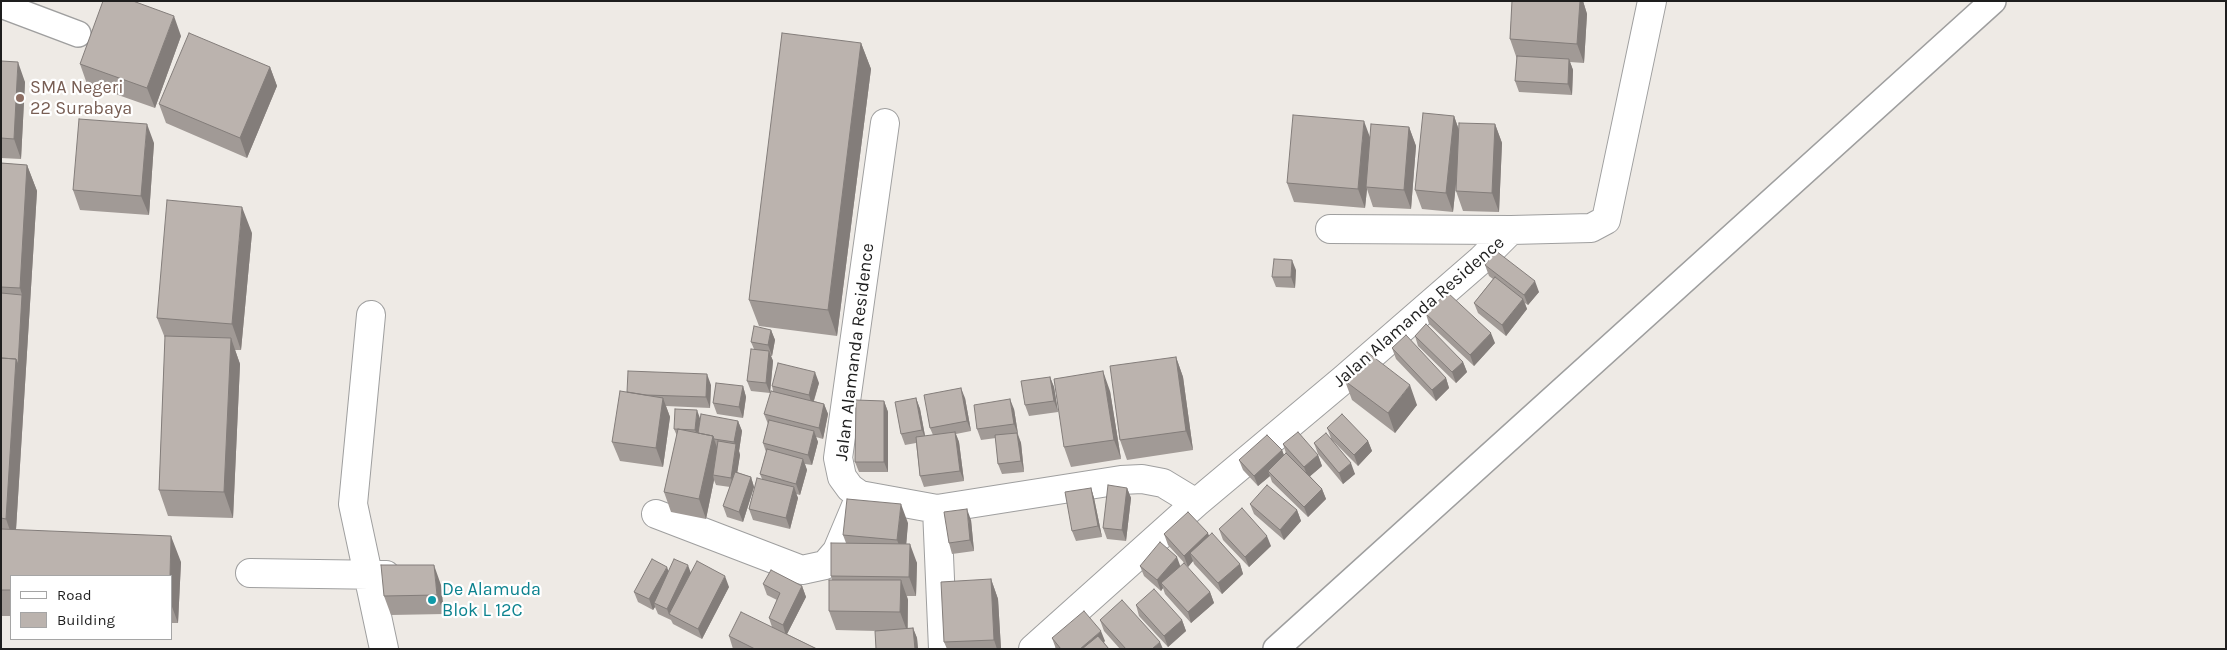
<!DOCTYPE html>
<html>
<head>
<meta charset="utf-8">
<style>
	body { margin:0 }
	#map { position:relative; width:2227px; height:650px; overflow:hidden; background:#eeeae5; font-family:Karla,sans-serif }
	canvas { display:block }
	.frame { position:absolute; inset:0; border:2px solid #1e1e1e; pointer-events:none }
	.legend { position:absolute; left:10px; top:575px; width:162px; height:65px; box-sizing:border-box; background:#fff; border:1px solid #a5a5a5; margin:0; padding:6px 9px; list-style:none; font-size:15px; color:#1e1e1e }
	.legend li { display:flex; align-items:center; gap:10px; height:25px }
	.legend b { width:25px; border:1px solid #a5a5a5 }
</style>
</head>
<body>
<div id="map">
<canvas width="2227" height="650"></canvas>
<div class="frame"></div>
<ul class="legend">
<li><b style="height:6px;background:#fff"></b>Road</li>
<li><b style="height:14px;background:#bbb3ae"></b>Building</li>
</ul>
</div>
<script>
const ctx = document.querySelector('canvas').getContext('2d');
ctx.lineJoin = 'round';
const shape = rows => new Path2D(rows.map(r => 'M' + r).join(''));
function strokePath(path, color, width, dash) { ctx.strokeStyle = color; ctx.lineWidth = width; ctx.lineCap = dash ? 'butt' : 'round'; ctx.setLineDash(dash || []); ctx.stroke(path); }
function fillPath(path, color) { ctx.fillStyle = color; ctx.fill(path, 'evenodd'); }
function drawText(font, color, halo, rows, align = 'center') {
  ctx.font = font + ' Karla,sans-serif'; ctx.lineWidth = 4.5; ctx.setLineDash([]); ctx.textBaseline = 'middle'; ctx.strokeStyle = halo; ctx.fillStyle = color; for (const [text, x, y, turn = 0] of rows) {
    ctx.save(); ctx.translate(x, y); ctx.rotate((+turn || 0) * Math.PI / 180); ctx.textAlign = isNaN(turn) ? turn : align; if (halo) ctx.strokeText(text, 0, 0); ctx.fillText(text, 0, 0); ctx.restore();
  }
}
const lane = shape([
	[1,5,78,34],
	[1276,649,1993,1]
]);
const street = shape([
	[885,123,838,458,842,477,850,488,860,495,937,509,1121,480,1142,479,1163,483,1196,503],
	[1330,229,1511,230],
	[371,315,353,504,384,649],
	[937,509,943,649],
	[656,514,802,570,825,565,837,551,858,501],
	[250,573,386,575],
	[1033,649,1196,503,1344,379,1482,259,1511,230,1591,228,1606,220,1652,1]
]);
const wall = shape([
	[1512,1,1583,1,1587,14,1584,63,1570,62,1573,70,1572,95,1519,92,1515,81,1517,59,1510,39],
	[181,36,155,108,87,84,80,64],
	[861,43,871,69,837,336,759,326,749,300],
	[1,61,25,82,21,159,1,158],
	[270,67,277,86,247,158,166,123,159,104],
	[1454,116,1459,130,1495,124,1502,143,1499,212,1463,211,1456,191,1457,175,1453,212,1422,209,1415,190],
	[1409,127,1416,146,1411,209,1373,207,1367,189,1365,208,1294,202,1287,183,1370,138],
	[154,143,149,215,80,210,73,190],
	[1,163,27,165,37,191,16,530,181,562,178,623,171,623,171,576,11,576,11,616,1,616],
	[252,233,241,350,235,350,240,364,233,518,168,516,159,490,165,338,157,318],
	[1485,265,1539,292,1528,305,1525,303,1527,309,1506,336,1478,313,1474,303,1493,279,1489,276],
	[1296,270,1295,288,1276,287,1272,277],
	[1426,314,1495,343,1474,366,1429,324],
	[771,330,775,340,772,356,771,356,773,361,770,393,751,391,747,381,754,349,751,342],
	[1415,336,1463,362,1467,372,1456,383,1418,346],
	[1392,348,1446,378,1449,388,1436,401,1396,359],
	[1176,357,1183,377,1193,450,1127,460,1120,440],
	[1050,377,1054,387,1058,412,1029,416,1025,405],
	[1345,381,1417,405,1395,433,1352,400],
	[819,383,814,401,824,404,828,414,823,439,816,437,818,442,812,465,805,464,807,470,800,495,796,494,798,498,790,529,753,520,749,509,762,479,760,474,766,452,763,443,768,424,764,414,773,391,772,386],
	[711,385,710,408,666,406,670,417,663,467,620,461,612,442,627,392],
	[743,386,746,397,743,418,717,414,713,403],
	[1110,391,1121,459,1071,467,1064,447],
	[916,398,920,409,925,436,933,435,930,428,965,398,971,431,956,434,959,442,964,481,924,487,920,476,916,443,905,445,901,434],
	[884,401,888,412,888,472,859,472,855,462],
	[1014,409,1018,434,1021,443,1024,472,1002,474,998,464,996,438,981,440,977,429],
	[700,420,738,421,742,431,739,451,740,455,737,472,751,477,754,487,743,522,727,517,723,506,730,487,716,485,714,480,706,519,671,512,664,492,677,436,674,429],
	[1327,428,1368,441,1372,451,1358,466,1333,441,1355,474,1343,484,1318,454,1314,443,1331,438],
	[1283,444,1318,455,1322,466,1310,476,1322,489,1326,499,1308,517,1272,482,1270,476,1258,486,1243,470,1239,460,1282,450,1284,455,1286,453],
	[1091,488,1094,498,1102,537,1076,541,1072,531],
	[1127,488,1131,498,1126,541,1107,539,1103,528],
	[1250,504,1297,510,1301,521,1284,540,1254,514],
	[971,520,974,551,952,554,949,543],
	[908,523,906,544,917,563,916,596,907,596,908,600,908,628,913,628,917,638,918,649,876,649,877,631,836,630,829,611,832,580,831,576,846,543,843,535],
	[1219,529,1271,546,1249,567,1223,540],
	[1164,534,1209,535,1240,564,1243,574,1222,594,1194,564,1193,561,1188,567,1168,545],
	[1140,566,1180,566,1210,592,1214,603,1191,623,1165,594,1163,588,1161,591,1144,576],
	[669,571,691,573,729,587,702,639,673,624,671,620,658,614,655,607,653,610,638,602,634,592],
	[991,579,998,599,1001,649,947,649,944,642],
	[763,584,802,586,806,597,787,634,817,649,733,649,729,636,772,627,769,618,777,600,767,595],
	[441,585,444,614,391,615,384,596],
	[1136,605,1182,620,1186,631,1168,647,1139,616],
	[1100,620,1163,649,1120,649,1104,631],
	[1052,638,1105,641,1104,642,1109,649,1056,649]
]);
const shadedWall = shape([
	[1580,1,1583,1,1587,14,1584,63,1577,44],
	[174,16,181,36,155,108,147,88],
	[861,43,871,69,837,336,828,310],
	[1569,59,1573,70,1572,95,1568,84],
	[18,62,25,82,21,159,14,139],
	[270,67,277,86,247,158,240,138],
	[1454,116,1461,136,1453,212,1446,193],
	[1364,121,1371,140,1366,187,1367,189,1365,208,1358,189],
	[147,124,154,143,149,215,141,196],
	[1495,124,1502,143,1499,212,1492,193],
	[1409,127,1416,146,1411,209,1404,190],
	[27,165,37,191,15,545,6,519,16,359,22,295,20,288],
	[242,207,252,233,241,350,232,324],
	[1292,260,1296,270,1295,288,1291,277],
	[1535,281,1539,292,1528,305,1524,295],
	[1523,299,1527,309,1506,336,1502,325],
	[771,330,775,340,772,356,768,345],
	[1491,333,1495,343,1474,366,1470,355],
	[231,338,240,364,233,518,224,492],
	[769,351,773,361,770,393,766,383],
	[1176,357,1183,377,1193,450,1186,431],
	[1463,362,1467,372,1456,383,1452,372],
	[1103,371,1110,391,1121,459,1114,440],
	[815,372,819,383,812,406,809,395],
	[707,374,711,385,710,408,706,397],
	[1050,377,1054,387,1058,412,1054,401],
	[1446,378,1449,388,1436,401,1432,390],
	[1410,385,1417,405,1395,433,1388,413],
	[743,386,746,397,743,418,739,407],
	[961,388,965,398,971,431,967,421],
	[663,398,670,417,663,467,656,448],
	[916,398,920,409,926,441,922,430],
	[1010,399,1014,409,1018,434,1014,424],
	[884,401,888,412,888,472,884,462],
	[824,404,828,414,823,439,819,428],
	[697,410,701,421,699,441,695,430],
	[738,421,742,431,739,451,740,455,735,488,731,478,736,447,734,442],
	[814,431,818,442,812,465,808,455],
	[955,432,959,442,964,481,960,471],
	[1017,433,1021,443,1024,472,1021,461],
	[713,436,720,456,713,475,714,480,706,519,699,499],
	[1368,441,1372,451,1358,466,1354,455],
	[1282,450,1286,461,1268,471,1270,476,1258,486,1254,476],
	[1318,455,1322,466,1308,478,1304,467],
	[803,459,807,470,800,495,796,484],
	[1351,463,1355,474,1343,484,1339,473],
	[751,477,754,487,743,522,739,512],
	[794,487,798,498,790,529,786,518],
	[1091,488,1094,498,1102,537,1098,526],
	[1127,488,1131,498,1126,541,1122,530],
	[1322,489,1326,499,1308,517,1304,507],
	[901,504,908,523,905,560,897,540],
	[967,509,971,520,974,551,970,540],
	[1297,510,1301,521,1284,540,1280,530],
	[1208,533,1212,544,1190,553,1193,561,1188,567,1184,556],
	[171,536,181,562,178,623,171,604,171,576,170,576],
	[1267,536,1271,546,1249,567,1245,557],
	[910,544,917,563,916,596,909,577],
	[1177,557,1181,568,1161,583,1163,588,1161,591,1157,580],
	[1240,564,1243,574,1222,594,1218,583],
	[434,565,441,585,444,614,437,595],
	[688,565,692,576,669,614,671,620,667,609],
	[667,567,671,578,654,603,655,607,653,610,649,599],
	[725,576,729,587,702,639,698,629],
	[991,579,998,599,1001,649,997,649,994,640],
	[901,580,908,600,907,631,900,612],
	[802,586,806,597,786,636,783,625],
	[1210,592,1214,603,1191,623,1188,612],
	[1182,620,1186,631,1168,647,1164,636],
	[913,628,917,638,918,649,915,649],
	[1101,631,1105,641,1096,649,1080,649],
	[1160,642,1163,649,1152,649]
]);
const building = shape([
	[103,1,133,1,174,16,147,88,80,64,103,1],
	[1512,1,1580,1,1577,44,1510,39,1512,1],
	[189,33,270,67,240,138,159,104,189,33],
	[782,33,861,43,828,310,749,300,782,33],
	[1517,56,1569,59,1568,84,1515,81,1517,56],
	[1,61,18,62,14,139,1,138,1,61],
	[1423,113,1454,116,1446,193,1415,190,1423,113],
	[1293,115,1364,121,1358,189,1287,183,1293,115],
	[79,119,147,124,141,196,73,190,79,119],
	[1459,123,1495,124,1492,193,1456,191,1459,123],
	[1371,124,1409,127,1404,190,1366,187,1371,124],
	[1,163,27,165,20,288,1,287,1,163],
	[167,200,242,207,232,324,157,318,167,200],
	[1496,251,1535,281,1524,295,1485,265,1496,251],
	[1274,259,1292,260,1291,277,1272,277,1274,259],
	[1495,277,1523,299,1502,325,1474,303,1495,277],
	[1447,292,1491,333,1470,355,1426,314,1447,292],
	[1,293,22,295,18,365,16,359,1,358,1,293],
	[1426,324,1463,362,1452,372,1415,336,1426,324],
	[754,326,771,330,768,345,751,342,754,326],
	[1406,335,1446,378,1432,390,1392,348,1406,335],
	[165,336,231,338,224,492,159,490,165,336],
	[751,349,769,351,766,383,747,381,751,349],
	[1367,352,1410,385,1388,413,1345,381,1367,352],
	[1176,357,1186,431,1120,440,1110,366,1176,357],
	[1,358,16,359,6,519,1,518,1,358],
	[778,363,815,372,809,395,772,386,778,363],
	[628,371,707,374,706,397,646,395,627,392,628,371],
	[1103,371,1114,440,1064,447,1054,379,1103,371],
	[1050,377,1054,401,1025,405,1021,381,1050,377],
	[716,383,743,386,739,407,713,403,716,383],
	[961,388,967,421,930,428,924,395,961,388],
	[620,391,663,398,656,448,612,442,620,391],
	[771,391,824,404,819,428,764,414,771,391],
	[916,398,922,430,901,434,895,402,916,398],
	[1010,399,1014,424,977,429,974,405,1010,399],
	[856,400,884,401,884,462,855,462,856,400],
	[675,409,697,410,695,430,674,429,675,409],
	[701,414,738,421,734,442,714,439,713,436,698,433,701,414],
	[1342,414,1368,441,1354,455,1327,428,1342,414],
	[769,420,814,431,808,455,763,443,769,420],
	[678,429,713,436,699,499,664,492,678,429],
	[955,432,960,471,920,476,916,437,955,432],
	[1298,432,1318,455,1304,467,1283,444,1298,432],
	[1017,433,1021,461,998,464,995,435,1017,433],
	[1326,433,1351,463,1339,473,1314,443,1326,433],
	[1267,435,1282,450,1254,476,1239,460,1267,435],
	[718,441,736,444,731,478,713,475,718,441],
	[767,449,803,459,796,484,760,474,767,449],
	[1286,453,1322,489,1304,507,1268,471,1286,453],
	[735,472,751,477,739,512,723,506,735,472],
	[757,478,794,487,786,518,749,509,757,478],
	[1108,485,1127,488,1122,530,1103,528,1108,485],
	[1267,485,1297,510,1280,530,1250,504,1267,485],
	[1091,488,1098,526,1072,531,1065,492,1091,488],
	[847,499,901,504,897,540,843,535,847,499],
	[1242,508,1267,536,1245,557,1219,529,1242,508],
	[967,509,970,540,949,543,944,512,967,509],
	[1188,512,1208,533,1184,556,1164,534,1188,512],
	[1,529,171,536,170,576,11,576,11,590,1,590,1,529],
	[1212,533,1240,564,1218,583,1190,553,1212,533],
	[1160,542,1177,557,1157,580,1140,566,1160,542],
	[831,543,910,544,909,577,831,576,831,543],
	[652,559,667,567,649,599,634,592,652,559],
	[674,559,688,565,667,609,654,603,674,559],
	[697,561,725,576,698,629,669,614,697,561],
	[1184,563,1210,592,1188,612,1161,583,1184,563],
	[381,565,434,565,437,595,384,596,381,565],
	[771,570,802,586,783,625,769,618,780,593,763,584,771,570],
	[991,579,994,640,944,642,941,582,991,579],
	[829,580,901,580,900,612,829,611,829,580],
	[1154,589,1182,620,1164,636,1136,605,1154,589],
	[1122,600,1160,642,1152,649,1126,649,1100,620,1122,600],
	[1084,611,1101,631,1080,649,1061,649,1052,638,1084,611],
	[741,612,817,649,755,649,729,636,741,612],
	[913,628,915,649,876,649,875,631,913,628],
	[1098,636,1109,649,1082,649,1098,636]
]);
const markers = [
	[20,98,5,"#8d6e63"],
	[432,600,5,"#0f9aa8"]
];
const educationNames = [
	["SMA Negeri",30,88],
	["22 Surabaya",30,109]
];
const streetNames = [
	["Jalan Alamanda Residence",1419,312,-41],
	["Jalan Alamanda Residence",855,352,-83]
];
const cultureNames = [
	["De Alamuda",442,590],
	["Blok L 12C",442,611]
];
strokePath(lane, '#9f9f9f', 28);
strokePath(street, '#9f9f9f', 30);
strokePath(lane, '#fff', 25);
strokePath(street, '#fff', 28);
fillPath(wall, '#a19a96');
fillPath(shadedWall, '#837d7a');
fillPath(building, '#bbb3ae');
strokePath(building, '#837d7a', 1);
for (const [x, y, r, color] of markers) { const dot = new Path2D(); dot.arc(x, y, r, 0, 2 * Math.PI); ctx.fillStyle = color; ctx.fill(dot); strokePath(dot, '#fff', 2); }
drawText('18px', '#785e54', '#fff', educationNames, 'left');
drawText('18px', '#1e1e1e', '#fff', streetNames);
drawText('18px', '#0d838f', '#fff', cultureNames, 'left');
</script>
</body>
</html>
